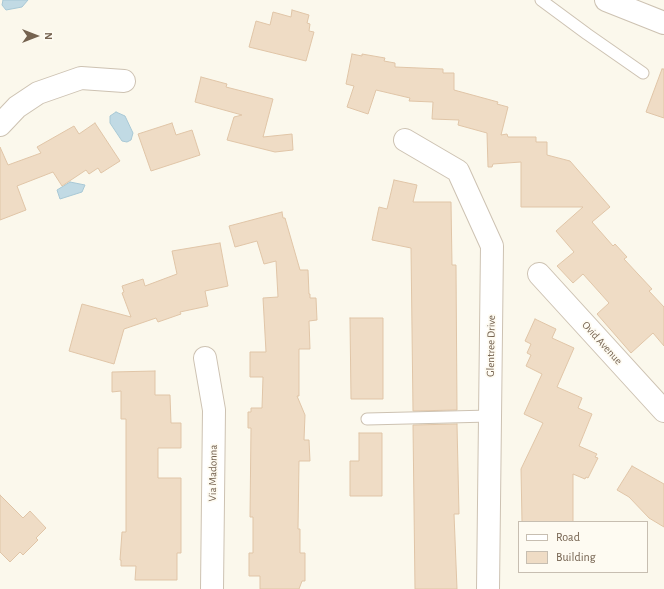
<!DOCTYPE html>
<html>
<head>
<meta charset="utf-8">
<style>
	body { margin:0 }
	#map { position:relative; width:664px; height:589px; overflow:hidden; background:#fbf8ec; font-family:"Alegreya Sans",sans-serif }
	canvas { display:block }
	.legend { position:absolute; left:518px; top:521px; width:130px; height:52px; box-sizing:border-box; background:#fefbf2; border:1px solid #c7beb1; margin:0; padding:5px 7px; list-style:none; font-size:12px; color:#756350 }
	.legend li { display:flex; align-items:center; gap:8px; height:20px }
	.legend b { width:20px; border:1px solid #c7beb1 }
	.north { position:absolute; left:16px; top:16px; width:40px; height:40px; -webkit-text-stroke:3px #fefbf2; paint-order:stroke; rotate:90deg; font-size:11px; font-weight:700; line-height:16px; text-align:center; color:#756350 }
	.north::after { content:''; display:block; margin:auto; width:14px; height:18px; background:#756350; clip-path:polygon(50% 0,100% 100%,50% 72%,0 100%) }
</style>
</head>
<body>
<div id="map">
<canvas width="664" height="589"></canvas>
<ul class="legend">
<li><b style="height:5px;background:#fff"></b>Road</li>
<li><b style="height:11px;background:#efdcc5"></b>Building</li>
</ul>
<div class="north">N</div>
</div>
<script>
const ctx = document.querySelector('canvas').getContext('2d');
ctx.lineJoin = 'round';
function fillPath(path, color) { ctx.fillStyle = color; ctx.fill(path, 'evenodd'); }
const shape = rows => new Path2D(rows.map(r => 'M' + r).join(''));
function strokePath(path, color, width, dash) { ctx.strokeStyle = color; ctx.lineWidth = width; ctx.lineCap = dash ? 'butt' : 'round'; ctx.setLineDash(dash || []); ctx.stroke(path); }
function drawText(font, color, halo, rows, align = 'center') {
  ctx.font = font + ' "Alegreya Sans",sans-serif'; ctx.lineWidth = 3.5; ctx.setLineDash([]); ctx.textBaseline = 'middle'; ctx.strokeStyle = halo; ctx.fillStyle = color; for (const [text, x, y, turn = 0] of rows) {
    ctx.save(); ctx.translate(x, y); ctx.rotate((+turn || 0) * Math.PI / 180); ctx.textAlign = isNaN(turn) ? turn : align; if (halo) ctx.strokeText(text, 0, 0); ctx.fillText(text, 0, 0); ctx.restore();
  }
}
const water = shape([
	[3,0,28,0,22,7,6,10,2,5,3,0],
	[116,112,125,116,133,133,131,140,127,142,122,141,110,123,110,116,116,112],
	[70,182,85,185,82,192,60,199,57,190,70,182]
]);
const building = shape([
	[292,10,309,15,307,23,310,24,309,31,314,32,306,61,249,47,256,21,270,25,273,12,291,17,292,10],
	[352,54,362,56,362,54,385,58,384,61,395,63,395,67,443,69,443,73,454,73,454,90,498,102,497,104,508,107,501,135,507,134,508,137,536,137,536,142,547,142,547,155,570,161,610,207,592,222,613,246,615,244,627,257,624,259,652,289,649,291,664,307,664,346,653,333,631,353,597,314,609,303,583,274,573,283,557,266,574,252,556,231,583,207,521,207,521,162,493,164,492,167,488,167,487,133,458,125,459,120,432,119,433,102,409,101,410,98,376,90,368,114,347,107,354,86,346,84,352,54],
	[662,69,664,69,664,118,646,112,662,69],
	[201,77,227,84,226,87,273,99,263,137,292,134,293,150,275,152,227,140,234,117,242,115,195,102,201,77],
	[95,123,120,161,101,173,98,168,89,174,86,170,62,186,53,172,17,186,26,210,0,220,0,147,8,165,41,153,37,147,74,126,79,134,95,123],
	[172,123,176,135,192,130,200,155,151,171,138,134,172,123],
	[394,180,417,185,413,202,451,202,452,265,456,265,457,410,413,411,411,248,372,240,379,207,387,209,394,180],
	[282,212,283,218,285,218,300,270,308,270,309,294,310,294,310,298,316,298,317,320,309,321,310,349,299,349,299,396,297,396,305,415,304,440,309,440,310,461,299,461,298,529,300,529,300,553,305,553,305,581,302,581,299,589,260,589,260,576,249,576,249,553,253,553,253,517,250,517,251,428,248,428,248,412,251,412,251,408,262,408,263,377,250,377,250,352,266,352,263,298,278,297,276,261,264,264,257,241,235,247,229,226,282,212],
	[220,243,228,286,205,291,208,306,180,312,181,314,158,322,156,318,124,329,114,364,69,351,82,304,131,317,122,293,124,292,122,286,143,279,145,286,177,274,172,251,220,243],
	[350,318,383,318,383,399,351,399,350,318],
	[535,319,556,329,552,338,574,348,557,387,582,398,578,408,592,414,579,446,597,454,595,457,598,458,588,478,586,477,585,479,573,474,573,522,522,522,521,469,543,423,524,414,542,374,526,366,531,355,527,353,531,344,525,341,535,319],
	[155,371,155,395,170,395,171,423,181,423,181,448,158,448,158,478,181,478,181,553,177,553,177,580,135,580,136,566,121,566,121,560,120,560,122,532,126,532,126,419,121,419,121,391,112,392,112,372,155,371],
	[457,424,459,514,454,514,457,589,415,589,413,425,457,424],
	[359,433,382,433,382,496,350,496,350,461,359,461,359,433],
	[632,466,664,484,664,527,649,518,629,497,617,490,632,466],
	[0,495,23,518,30,511,46,528,36,538,38,540,23,555,20,552,10,562,0,552,0,495]
]);
const lane = shape([
	[541,0,587,34,643,73],
	[367,419,490,416]
]);
const street = shape([
	[606,0,664,23],
	[0,125,17,107,38,93,81,78,124,81],
	[405,140,458,171,492,246,488,589],
	[539,274,664,411],
	[205,358,214,410,212,589]
]);
const streetNames = [
	["Ovid Avenue",602,343,48],
	["Glentree Drive",491,346,-89],
	["Via Madonna",213,473,-89]
];
fillPath(water, '#c1dae4');
strokePath(water, '#a8c8d5', 1);
fillPath(building, '#efdcc5');
strokePath(building, '#e0c5a7', 1);
strokePath(lane, '#cdc2b2', 13);
strokePath(street, '#cdc2b2', 24);
strokePath(lane, '#fff', 11);
strokePath(street, '#fff', 22);
drawText('11px', '#756350', '#fefbf2', streetNames);
</script>
</body>
</html>
